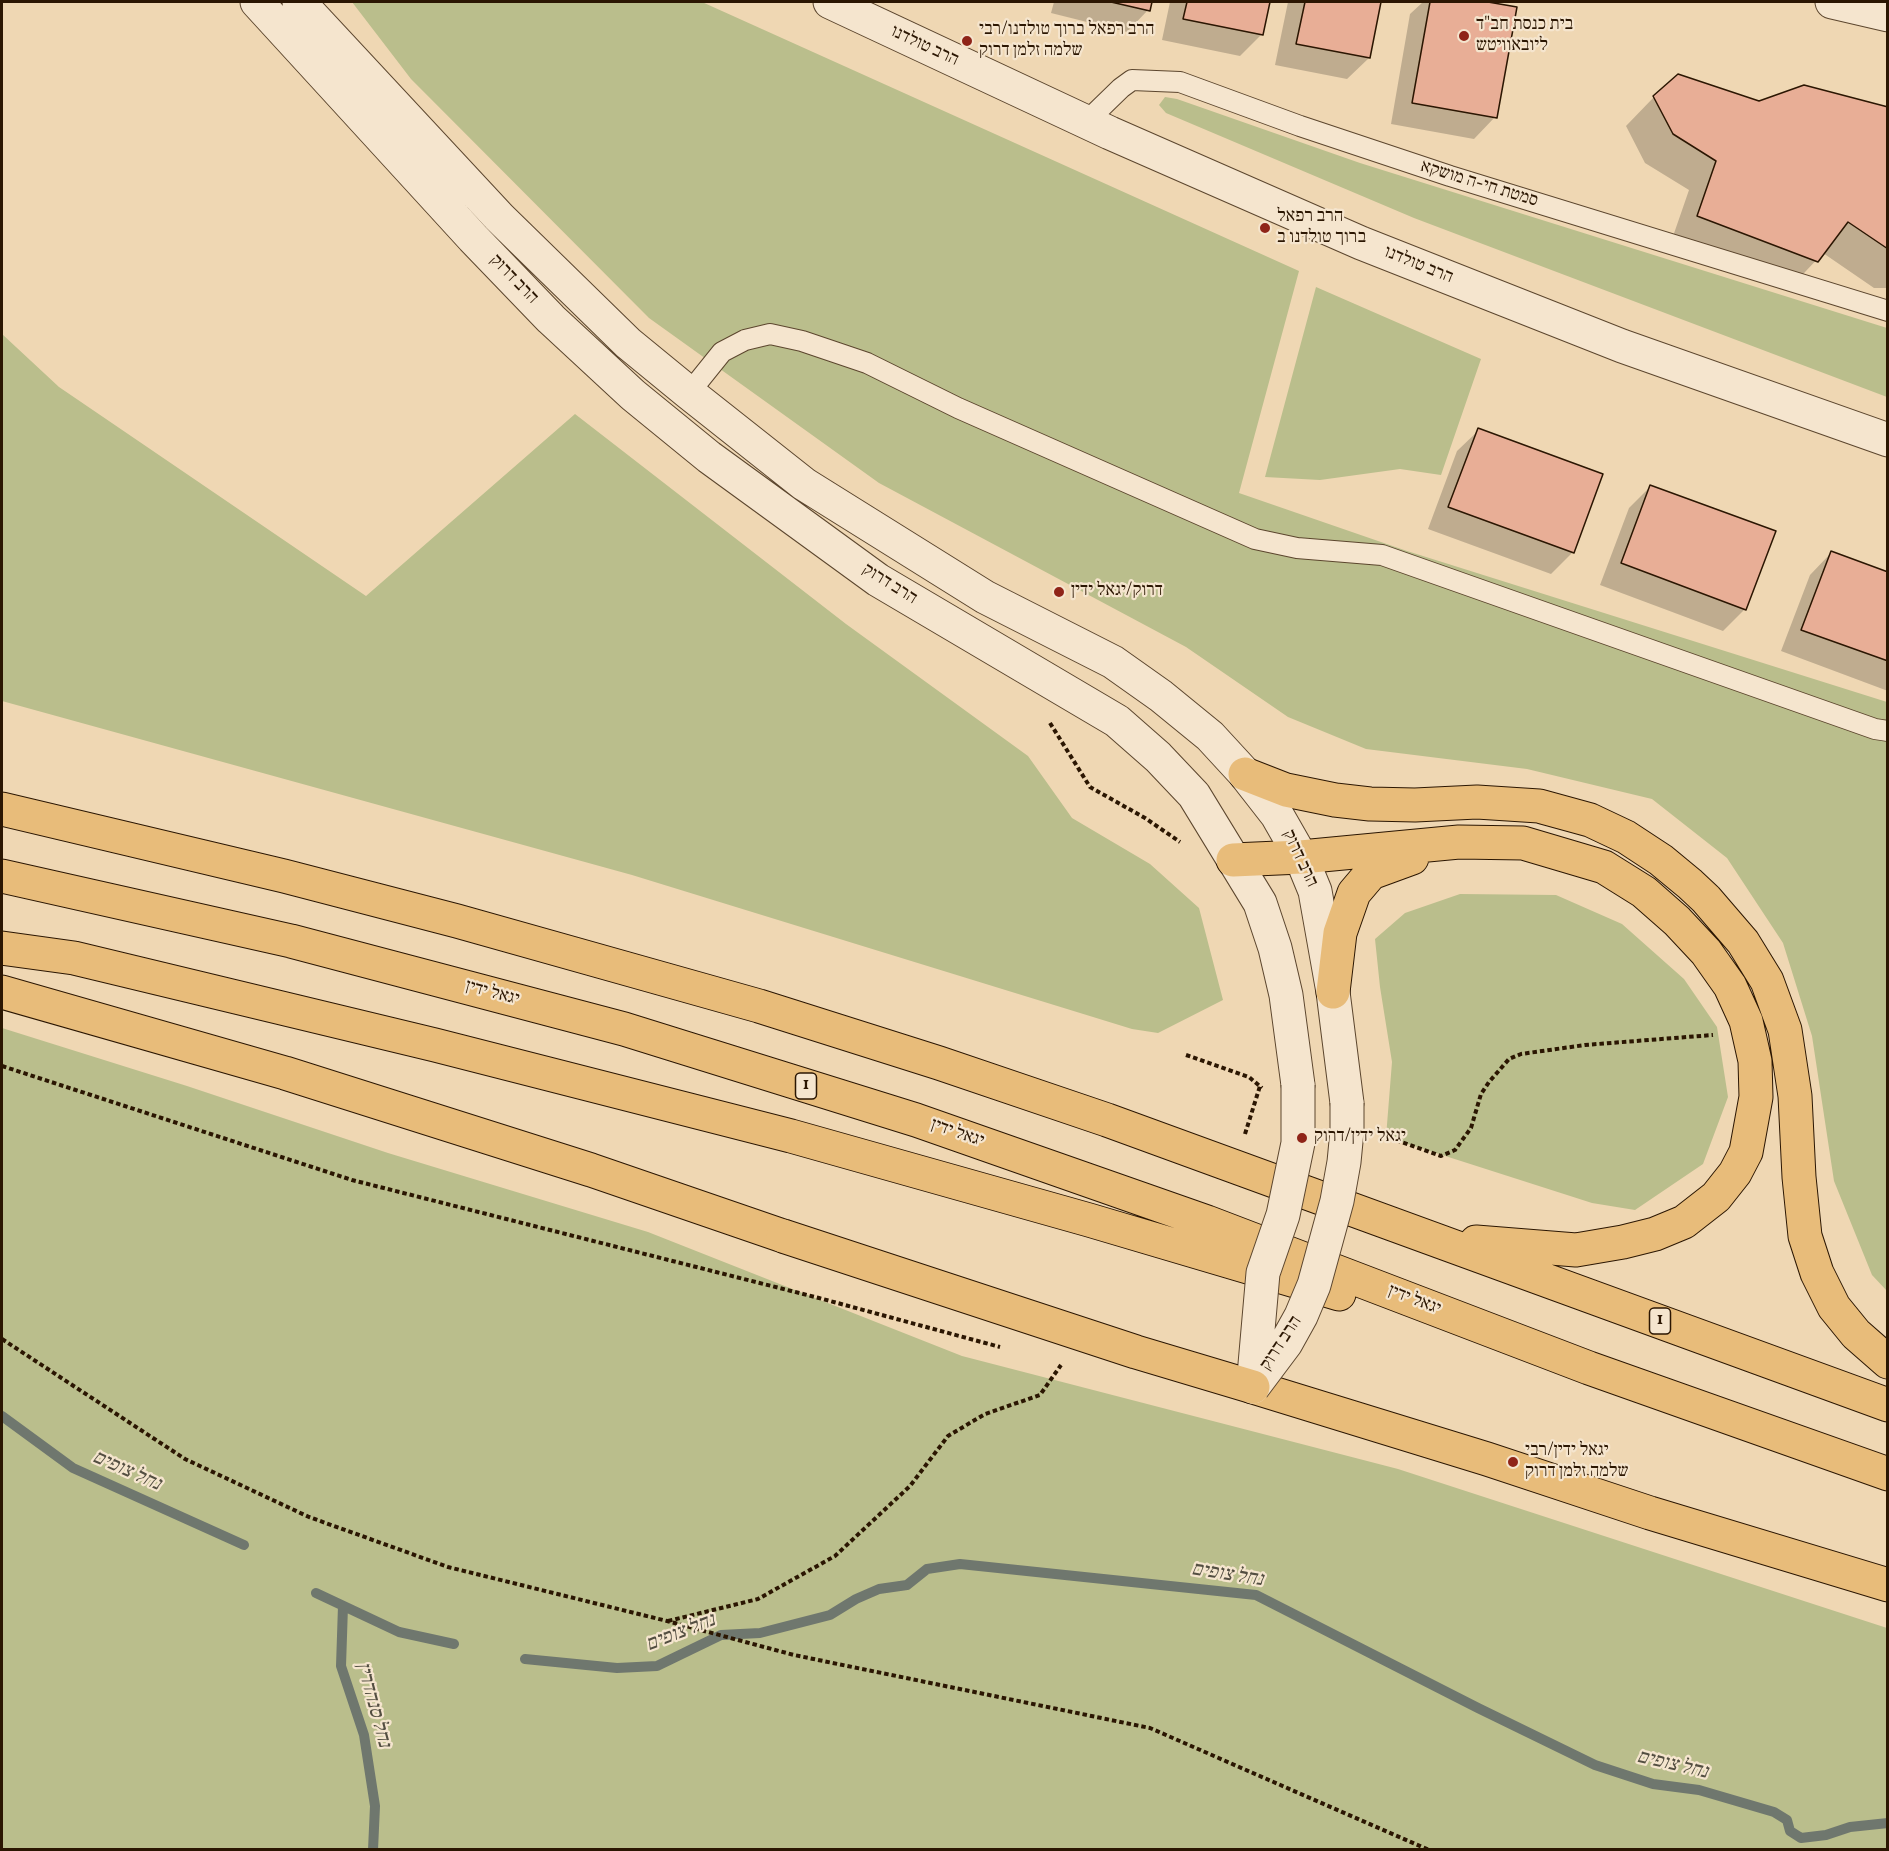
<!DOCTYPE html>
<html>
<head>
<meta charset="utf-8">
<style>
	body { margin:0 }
	#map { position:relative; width:1889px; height:1851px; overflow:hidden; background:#efd7b3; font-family:Vollkorn,serif }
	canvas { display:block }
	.frame { position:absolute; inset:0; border:3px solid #2b1602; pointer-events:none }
</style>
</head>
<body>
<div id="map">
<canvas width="1889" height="1851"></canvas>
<div class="frame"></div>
</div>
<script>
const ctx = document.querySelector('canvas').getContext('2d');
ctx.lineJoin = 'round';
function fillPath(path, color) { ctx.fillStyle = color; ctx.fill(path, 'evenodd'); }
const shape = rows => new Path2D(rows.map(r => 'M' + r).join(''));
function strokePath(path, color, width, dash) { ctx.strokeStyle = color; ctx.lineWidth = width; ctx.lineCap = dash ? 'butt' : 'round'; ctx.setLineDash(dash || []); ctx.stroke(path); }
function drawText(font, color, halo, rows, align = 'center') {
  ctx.font = font + ' Vollkorn,"Frank Ruhl Libre",serif'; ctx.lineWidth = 4.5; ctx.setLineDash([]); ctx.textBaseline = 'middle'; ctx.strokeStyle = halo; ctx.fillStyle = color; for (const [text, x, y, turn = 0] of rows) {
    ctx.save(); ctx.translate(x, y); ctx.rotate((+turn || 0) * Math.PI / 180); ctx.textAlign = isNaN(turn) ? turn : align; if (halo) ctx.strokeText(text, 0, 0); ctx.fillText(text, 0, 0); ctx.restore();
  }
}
const green = shape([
	[352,2,702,2,1299,271,1239,493,1407,551,1887,702,1887,1291,1872,1275,1834,1181,1812,1036,1783,943,1727,858,1652,799,1527,769,1366,749,1288,717,1186,647,879,483,649,318,411,79],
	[1165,97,1177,99,1360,163,1887,328,1887,397,1414,218,1166,113,1159,105],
	[1316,287,1481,359,1441,475,1400,469,1320,480,1265,477],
	[2,334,59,387,366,596,575,414,846,624,1028,756,1072,818,1150,864,1199,908,1223,1000,1158,1033,1132,1029,632,875,2,701],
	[1460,894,1556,895,1622,924,1684,979,1717,1027,1728,1097,1703,1164,1635,1210,1592,1203,1386,1137,1392,1062,1380,987,1375,939,1405,913],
	[2,1028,187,1086,388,1153,648,1232,962,1356,1398,1469,1887,1628,1887,1849,2,1849]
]);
const shadow = shape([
	[1054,2,1150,2,1148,10,1127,32,1051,13],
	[1170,2,1269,2,1262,34,1240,56,1162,40],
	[1288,2,1380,2,1369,58,1347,79,1275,65],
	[1423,2,1480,2,1515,8,1495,117,1474,139,1391,124,1410,14],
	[1654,97,1888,109,1888,288,1874,288,1823,253,1788,290,1670,245,1689,190,1645,163,1626,126],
	[1479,430,1573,552,1551,574,1428,529,1457,451],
	[1650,487,1745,609,1723,631,1600,585,1629,508],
	[1831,553,1888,574,1888,691,1781,651,1810,575]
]);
const stream = shape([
	[2,1416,73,1468,244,1545],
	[316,1593,399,1632,454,1644],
	[343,1606,341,1666,364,1735,375,1806,373,1850],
	[525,1659,617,1668,657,1666,721,1635,760,1633,830,1615,856,1599,879,1589,907,1585,927,1569,960,1564,1256,1595,1478,1708,1595,1765,1653,1784,1699,1790,1774,1812,1787,1820,1790,1831,1801,1838,1826,1835,1850,1827,1888,1823]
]);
const building = shape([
	[1111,2,1152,2,1150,11,1111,2],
	[1187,2,1270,2,1263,35,1183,19,1187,2],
	[1305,2,1381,2,1370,58,1296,44,1305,2],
	[1430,2,1488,2,1517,7,1497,118,1412,103,1430,2],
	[1678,74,1759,101,1804,85,1888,107,1888,249,1848,222,1818,262,1697,216,1716,161,1673,134,1653,96,1678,74],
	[1478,428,1603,474,1574,553,1448,507,1478,428],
	[1650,485,1776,531,1746,610,1621,563,1650,485],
	[1831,551,1888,572,1888,661,1801,630,1831,551]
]);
const path = shape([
	[1050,723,1090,787,1145,818,1180,842],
	[1186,1055,1249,1077,1262,1088],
	[2,1066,352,1180,819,1298,1000,1347],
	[1245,1134,1260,1086],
	[1382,1135,1441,1156,1455,1150,1471,1128,1481,1094,1489,1082,1509,1059,1521,1054,1585,1045,1713,1035],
	[2,1339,185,1459,309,1517,448,1567,667,1621,794,1655,1150,1728,1429,1850],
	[668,1621,758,1599,835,1556,910,1486,948,1436,985,1414,1040,1395,1061,1365]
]);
const service = shape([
	[1086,122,1121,88,1132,80,1180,82,1300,126,1450,176,1888,311],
	[689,393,722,352,745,340,770,334,802,341,867,363,958,408,1255,539,1297,548,1382,555,1875,729,1888,731]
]);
const minor = shape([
	[830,2,1110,133,1361,243,1622,346,1888,440]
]);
const tertiary = shape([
	[257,2,473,238,551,319,633,395,709,457,878,580,1117,721,1158,757,1194,795,1260,903,1275,948,1286,995,1298,1085],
	[299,2,499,217,628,343,689,393,804,484,985,597,1113,662,1161,696,1210,736,1245,774,1277,815,1301,857,1315,891,1333,992,1347,1103],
	[1832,2,1888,15]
]);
const trunk = shape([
	[1245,774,1286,790,1335,800,1370,804,1415,805,1477,802,1539,806,1590,820,1626,837,1661,860,1690,884,1706,899,1743,942,1767,981,1785,1030,1795,1096,1799,1177,1805,1236,1817,1273,1834,1307,1856,1334,1888,1362],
	[2,809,284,876,457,921,759,1006,939,1063,1107,1120,1888,1405],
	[1233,860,1301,857,1459,842,1523,843,1604,867,1644,892,1677,921,1706,952,1730,986,1746,1021,1755,1061,1756,1097,1746,1152,1735,1173,1716,1197,1684,1222,1655,1234,1623,1242,1576,1250,1476,1242],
	[2,876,291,941,624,1029,916,1120,1207,1222,1589,1368,1888,1474],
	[2,948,74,958,435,1045,791,1136,1089,1220,1339,1294],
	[2,992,285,1073,591,1170,783,1236],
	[1333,992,1340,933,1354,893,1371,873,1412,858],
	[1253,1387,1487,1459,1650,1513,1888,1585]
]);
const tertiaryBridge = shape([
	[1253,1387,1263,1273,1283,1215,1298,1143,1298,1085],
	[1253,1387,1286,1343,1301,1316,1314,1285,1337,1201,1344,1162,1347,1131,1347,1103]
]);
const trunkBridge = shape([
	[783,1236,1136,1352,1253,1387]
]);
const markers = [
	[1464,36,6,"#8f2418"],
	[967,41,6,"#8f2418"],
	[1265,228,6,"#8f2418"],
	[1059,592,6,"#8f2418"],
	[1302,1138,6,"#8f2418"],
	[1513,1462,6,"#8f2418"]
];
const shields = [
	[806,1086,21],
	[1660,1321,21]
];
const shieldNames = [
	["1",806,1086],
	["1",1660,1321]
];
const poiNames = [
	["בית כנסת חב\"ד",1476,26],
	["ליובאוויטש",1476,47],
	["הרב רפאל ברוך טולדנו/רבי",979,31],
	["שלמה זלמן דרוק",979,52],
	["הרב רפאל",1277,218],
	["ברוך טולדנו ב",1277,239],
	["דרוק/יגאל ידין",1071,592],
	["יגאל ידין/דרוק",1314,1138],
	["יגאל ידין/רבי",1525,1452],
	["שלמה זלמן דרוק",1525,1473]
];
const streetNames = [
	["הרב טולדנו",924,47,25],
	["סמטת חי-ה מושקא",1479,185,17],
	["הרב טולדנו",1418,266,22],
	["הרב דרוק",513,280,46],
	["הרב דרוק",889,585,32],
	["הרב דרוק",1299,859,65],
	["יגאל ידין",492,994,15],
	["יגאל ידין",957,1134,19],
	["יגאל ידין",1414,1301,21],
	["הרב דרוק",1282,1344,-57]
];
const waterNames = [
	["נחל צופים",126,1472,24],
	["נחל צופים",1227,1576,9],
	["נחל צופים",681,1634,-21],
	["נחל סנהדרין",372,1705,75],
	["נחל צופים",1672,1766,13]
];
fillPath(green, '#babe8c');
fillPath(shadow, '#0003');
strokePath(stream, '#6f776e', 10);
fillPath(building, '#e8ae96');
strokePath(building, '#2b1602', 1.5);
strokePath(service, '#5c462e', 22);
strokePath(minor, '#5c462e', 35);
strokePath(tertiary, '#5c462e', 35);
strokePath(trunk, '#2b1602', 35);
strokePath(path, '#2b1602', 4, [4.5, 3]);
strokePath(service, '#f5e5ce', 20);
strokePath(minor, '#f5e5ce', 33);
strokePath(tertiary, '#f5e5ce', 33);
strokePath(trunk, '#e8bc7a', 33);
strokePath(tertiaryBridge, '#5c462e', 35, []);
strokePath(trunkBridge, '#2b1602', 35, []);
strokePath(tertiaryBridge, '#f5e5ce', 33);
strokePath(trunkBridge, '#e8bc7a', 33);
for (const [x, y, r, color] of markers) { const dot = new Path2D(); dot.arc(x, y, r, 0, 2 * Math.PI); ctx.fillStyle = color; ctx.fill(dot); strokePath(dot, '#f5e5ce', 2); }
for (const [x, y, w] of shields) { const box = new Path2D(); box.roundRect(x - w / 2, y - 13, w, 26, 4.5); ctx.fillStyle = '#f5e5ce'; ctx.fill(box); strokePath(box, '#2b1602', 1.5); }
drawText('bold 16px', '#2b1602', null, shieldNames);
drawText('18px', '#2b1602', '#f5e5ce', poiNames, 'left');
drawText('18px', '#2b1602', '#f5e5ce', streetNames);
drawText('italic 20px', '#534e41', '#f5e5ce', waterNames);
</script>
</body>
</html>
